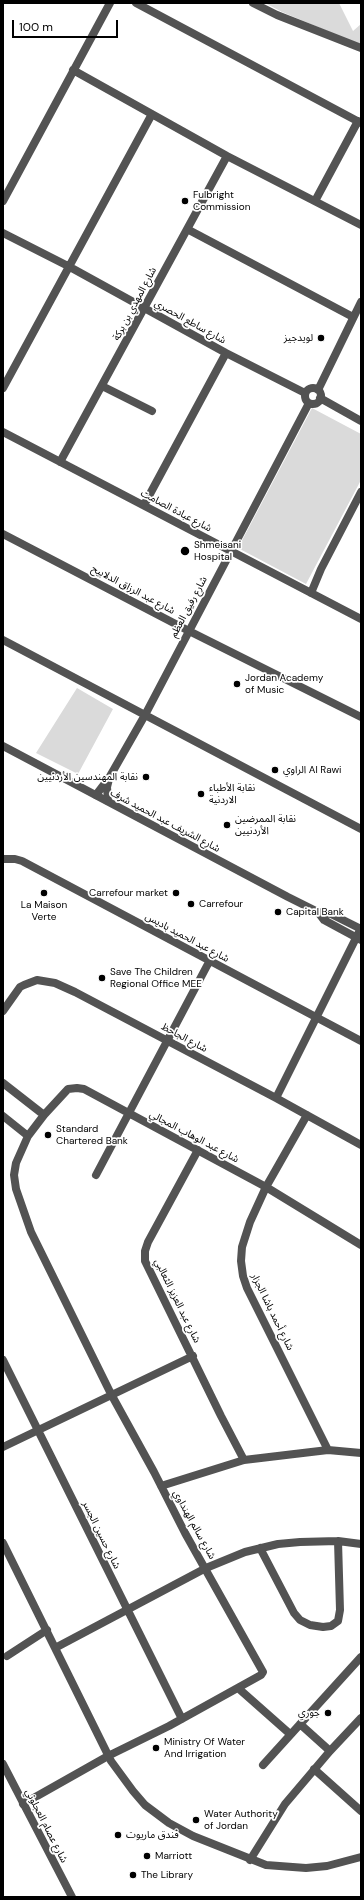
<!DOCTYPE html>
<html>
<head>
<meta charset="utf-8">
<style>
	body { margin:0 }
	#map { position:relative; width:364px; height:1900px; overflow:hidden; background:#fff; font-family:"DM Sans",sans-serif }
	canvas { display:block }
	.frame { position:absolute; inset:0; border:4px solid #000; pointer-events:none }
	.scale { position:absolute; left:12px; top:20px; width:106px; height:18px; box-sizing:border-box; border:2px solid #000; border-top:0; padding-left:5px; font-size:12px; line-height:14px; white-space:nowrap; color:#000; -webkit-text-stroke:3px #fff; paint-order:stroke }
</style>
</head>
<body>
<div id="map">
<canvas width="364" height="1900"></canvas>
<div class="frame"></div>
<div class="scale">100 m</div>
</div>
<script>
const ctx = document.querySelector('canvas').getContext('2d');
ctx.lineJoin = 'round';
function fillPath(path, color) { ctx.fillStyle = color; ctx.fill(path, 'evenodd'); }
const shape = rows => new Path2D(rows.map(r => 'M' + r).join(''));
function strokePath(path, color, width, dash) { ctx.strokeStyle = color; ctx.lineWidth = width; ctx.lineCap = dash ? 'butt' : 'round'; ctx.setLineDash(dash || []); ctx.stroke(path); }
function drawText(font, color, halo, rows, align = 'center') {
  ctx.font = font + ' "DM Sans","Noto Sans Arabic",sans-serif'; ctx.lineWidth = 3.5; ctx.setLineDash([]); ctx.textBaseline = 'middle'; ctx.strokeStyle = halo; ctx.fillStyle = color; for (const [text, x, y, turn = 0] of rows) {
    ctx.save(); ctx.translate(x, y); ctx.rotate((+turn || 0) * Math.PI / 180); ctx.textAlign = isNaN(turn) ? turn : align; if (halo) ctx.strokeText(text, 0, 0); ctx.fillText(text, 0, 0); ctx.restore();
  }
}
const green = shape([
	[265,3,339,3,353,31,361,24,361,45,282,12],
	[312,408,361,434,361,480,306,584,238,548],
	[77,688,113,709,78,774,36,753]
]);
const minor = shape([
	[136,3,361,123],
	[253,3,277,15,361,48],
	[73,70,227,156,361,225],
	[3,201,110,3],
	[315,201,358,121],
	[187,229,353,317],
	[3,233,68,266,226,353,305,393],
	[102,386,152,411],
	[3,388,152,114],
	'305 396a8 8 0 1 1 16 0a8 8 0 1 1-16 0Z',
	[318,390,361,302],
	[320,398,361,421],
	[3,432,361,619],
	[60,462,227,156],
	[144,505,226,353],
	[3,534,189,631,361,717],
	[311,593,321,569,361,492],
	[3,640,361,829],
	[96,795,109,778,145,715,309,403],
	[108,801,107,787,109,779],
	[3,859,15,859,22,861,361,1041],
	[3,1011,20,987,24,985,37,980,55,983,75,992,276,1098,361,1145],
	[3,1083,44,1115],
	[276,1098,361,928],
	[307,1115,266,1187,250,1222,242,1247,241,1261,243,1276,247,1288,328,1450],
	[3,1116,28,1136],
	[198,1150,148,1242,145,1251,145,1261,221,1416,244,1460],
	[96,1175,209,962],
	[3,1360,182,1719],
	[3,1447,193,1356],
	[161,1486,244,1460,328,1450,361,1453],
	[3,1543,111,1761,133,1791,145,1805,169,1823,193,1836,266,1865,306,1868,327,1866,361,1857],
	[260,1548,294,1613,300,1620,310,1625,323,1627,331,1626,338,1621,340,1610,338,1541],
	[55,1648,206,1568,245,1552,278,1544,300,1542,338,1541,361,1544],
	[7,1656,47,1630],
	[238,1688,290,1734],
	[300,1724,330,1751],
	[263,1765,361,1657],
	[314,1769,361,1811],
	[23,1804,108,1756,169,1726,261,1675,263,1672,185,1533,154,1472,111,1394,31,1232,16,1189,14,1175,16,1163,28,1136,44,1115,68,1089,77,1088,84,1089,266,1187,361,1245],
	[250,1860,285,1804,330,1751,361,1718]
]);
const tertiary = shape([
	[3,746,288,897,318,912,331,914,361,929],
	[318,912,324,920,361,940],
	[3,1764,72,1897]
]);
const markers = [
	[185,201,4,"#000"],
	[321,338,4,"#000"],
	[185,551,5,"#000"],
	[237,684,4,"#000"],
	[275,770,4,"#000"],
	[146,777,4,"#000"],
	[201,794,4,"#000"],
	[227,825,4,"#000"],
	[44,893,4,"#000"],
	[176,893,4,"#000"],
	[191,904,4,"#000"],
	[278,912,4,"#000"],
	[102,978,4,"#000"],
	[48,1135,4,"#000"],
	[328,1713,4,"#000"],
	[156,1748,4,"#000"],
	[196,1820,4,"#000"],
	[118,1835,4,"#000"],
	[147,1856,4,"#000"],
	[133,1875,4,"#000"]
];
const poiNames = [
	["Fulbright",193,195],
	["Commission",193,207],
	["لويدجيز",313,338,"right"],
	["Shmeisani",194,545],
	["Hospital",194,557],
	["Jordan Academy",245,678],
	["of Music",245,690],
	["الراوي Al Rawi",283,770],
	["نقابة المهندسين الأردنيين",138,777,"right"],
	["نقابة الأطباء",209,788],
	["الاردنية",209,800],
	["نقابة الممرضين",235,819],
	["الأردنيين",235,831],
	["Carrefour market",168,893,"right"],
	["Carrefour",199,904],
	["La Maison",44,905,"center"],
	["Verte",44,917,"center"],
	["Capital Bank",286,912],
	["Save The Children",110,972],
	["Regional Office MEE",110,984],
	["Standard",56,1129],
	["Chartered Bank",56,1141],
	["جوري",320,1713,"right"],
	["Ministry Of Water",164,1742],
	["And Irrigation",164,1754],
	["Water Authority",204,1814],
	["of Jordan",204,1826],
	["فندق ماريوت",126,1835],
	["Marriott",155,1856],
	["The Library",141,1875]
];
const streetNames = [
	["شارع المهدي بن بركة",135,304,-62],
	["شارع ساطع الحصري",190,322,29],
	["شارع عبادة الصامت",176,511,28],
	["شارع عبد الرزاق الدلابيح",133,590,28],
	["شارع رفيق العظم",189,607,-62],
	["شارع الشريف عبد الحميد شرف",165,821,28],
	["شارع عبد الحميد باديس",187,938,28],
	["شارع الجاحظ",184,1038,28],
	["شارع عبد الوهاب المجالي",194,1137,28],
	["شارع عبد العزيز الثعالبي",177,1301,64],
	["شارع أحمد باشا الجزار",272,1312,64],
	["شارع سالم الهنداوي",194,1525,61],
	["شارع حسين الجسر",101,1535,64],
	["شارع عصام العجلوني",46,1826,63]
];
fillPath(green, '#dadada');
strokePath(minor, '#535353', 8);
strokePath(tertiary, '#535353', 8);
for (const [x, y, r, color] of markers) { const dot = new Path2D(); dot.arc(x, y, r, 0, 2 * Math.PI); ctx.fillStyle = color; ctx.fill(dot); strokePath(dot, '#fff', 1.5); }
drawText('10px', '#000', '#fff', poiNames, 'left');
drawText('10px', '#000', '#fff', streetNames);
</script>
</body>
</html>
